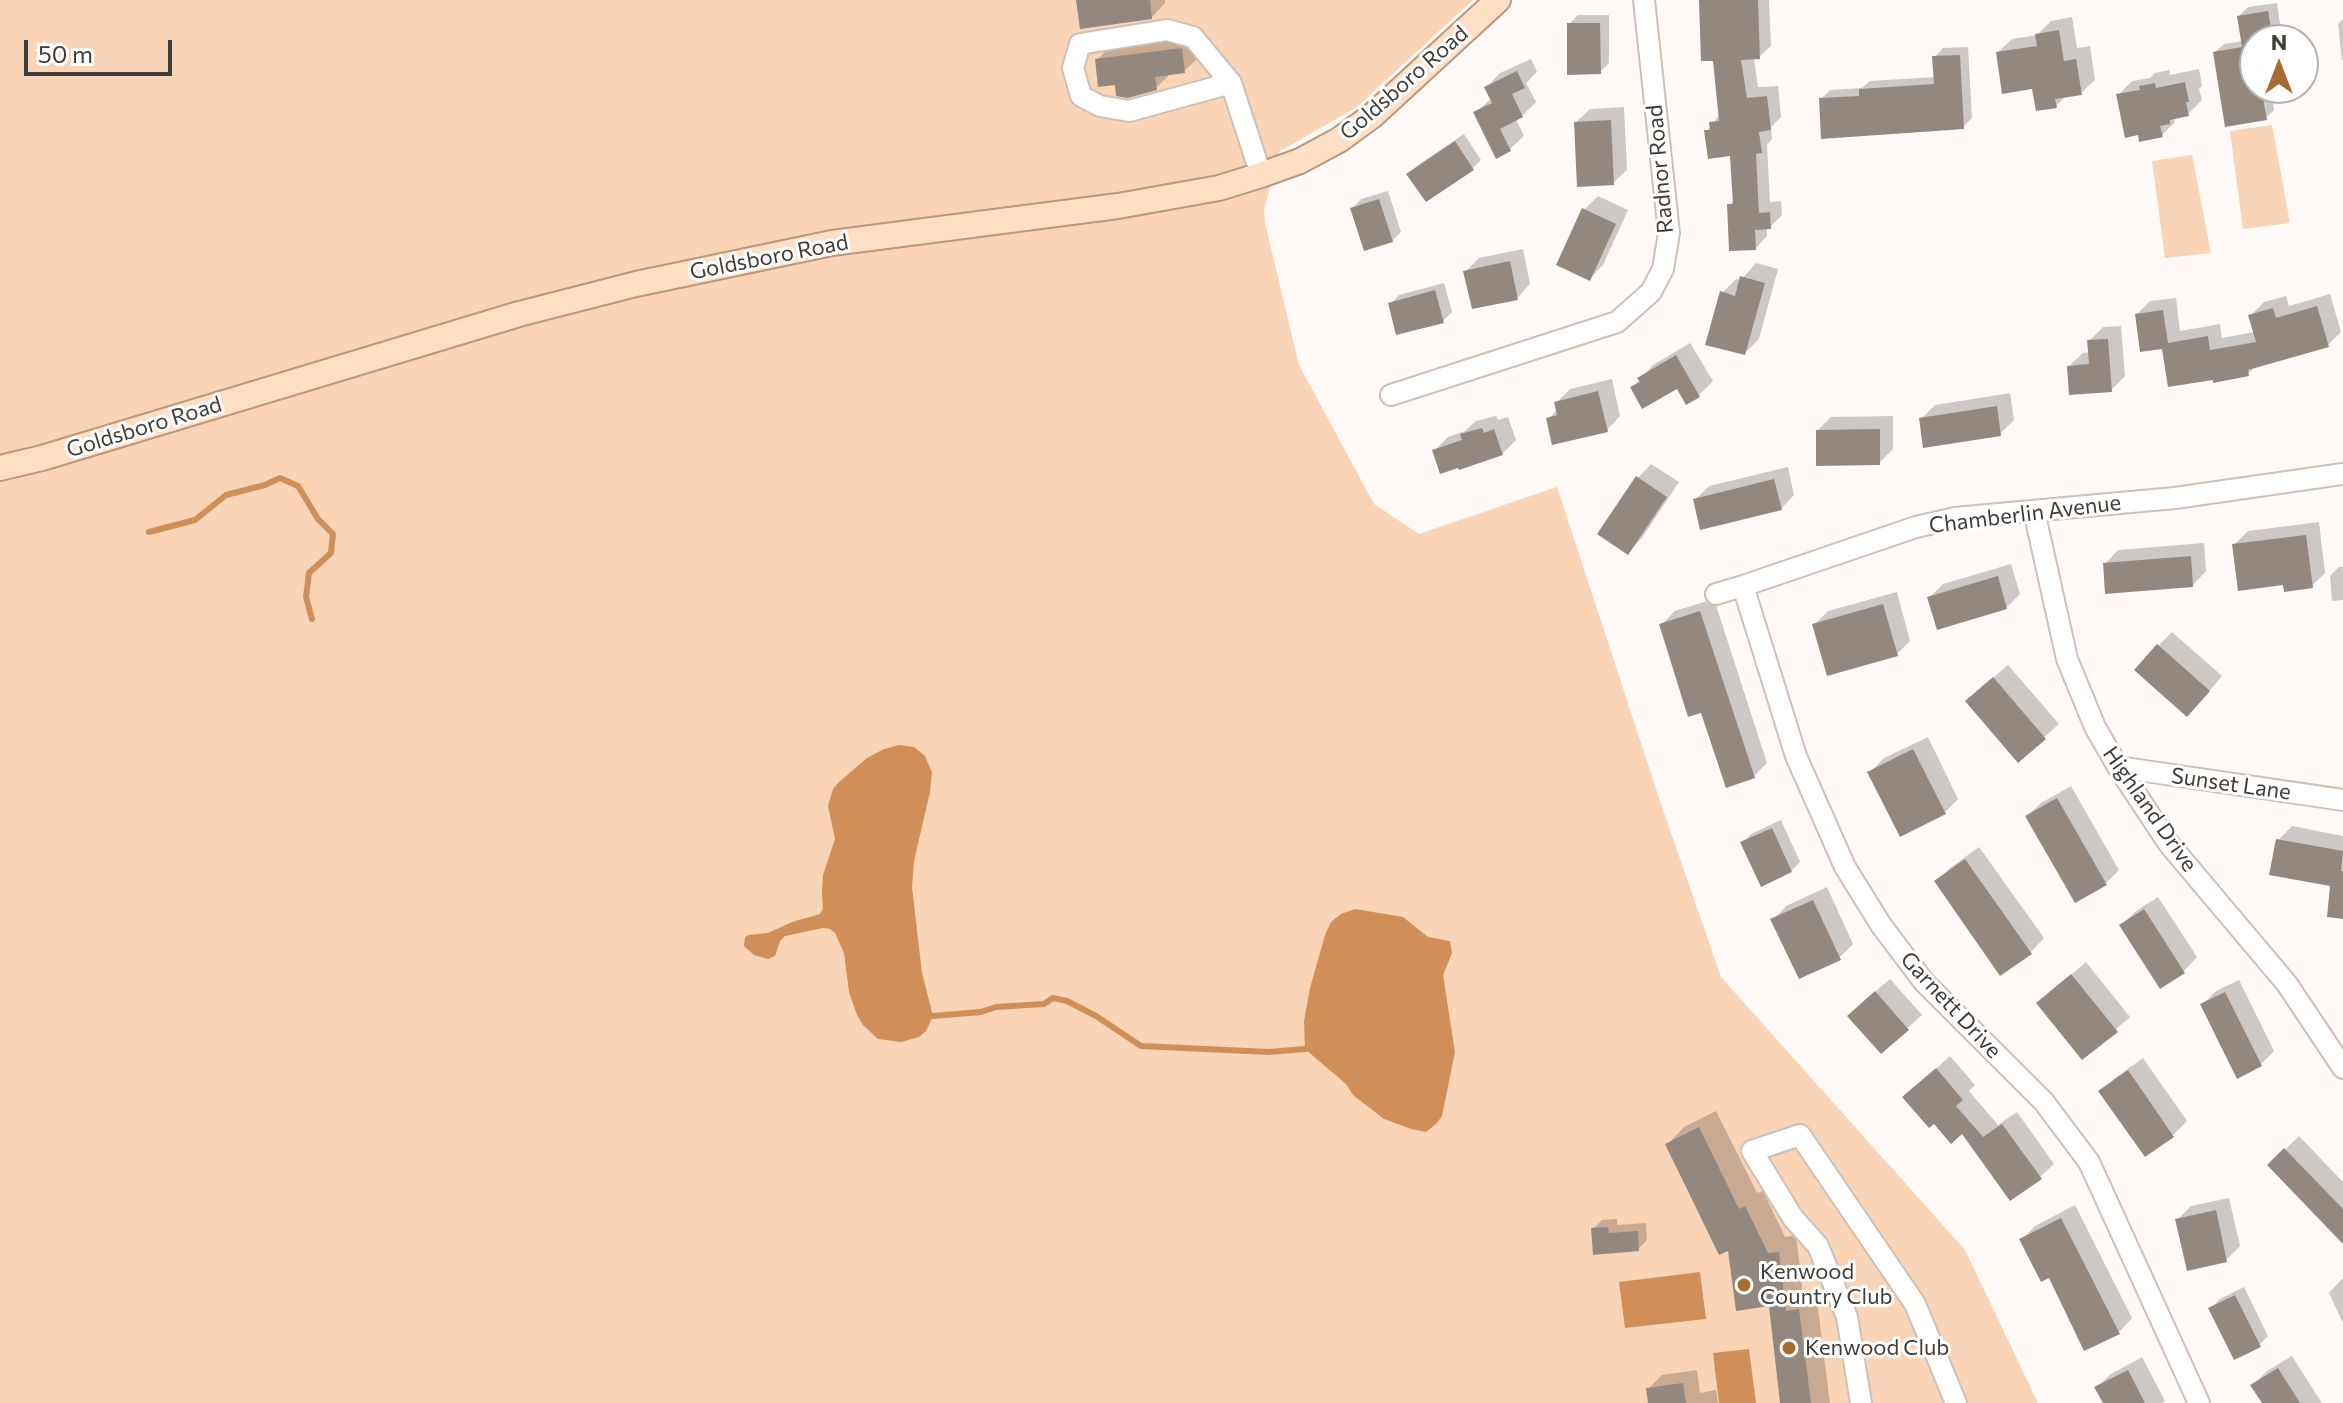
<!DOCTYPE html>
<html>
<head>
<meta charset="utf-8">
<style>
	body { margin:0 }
	#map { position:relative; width:2343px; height:1403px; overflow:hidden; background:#fffaf7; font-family:Commissioner,sans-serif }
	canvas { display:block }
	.north { position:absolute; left:2239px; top:24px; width:80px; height:80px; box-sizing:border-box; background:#fff; border:2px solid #b3b1af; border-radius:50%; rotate:0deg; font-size:22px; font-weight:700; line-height:32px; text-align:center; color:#403c38 }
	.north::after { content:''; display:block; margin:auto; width:28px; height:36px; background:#a96a31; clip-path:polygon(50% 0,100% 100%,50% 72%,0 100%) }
	.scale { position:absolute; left:24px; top:40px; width:148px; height:36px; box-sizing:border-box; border:4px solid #403c38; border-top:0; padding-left:10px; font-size:24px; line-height:28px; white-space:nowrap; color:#403c38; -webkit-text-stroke:6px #fff; paint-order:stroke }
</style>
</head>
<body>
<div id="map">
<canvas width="2343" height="1403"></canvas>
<div class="north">N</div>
<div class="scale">50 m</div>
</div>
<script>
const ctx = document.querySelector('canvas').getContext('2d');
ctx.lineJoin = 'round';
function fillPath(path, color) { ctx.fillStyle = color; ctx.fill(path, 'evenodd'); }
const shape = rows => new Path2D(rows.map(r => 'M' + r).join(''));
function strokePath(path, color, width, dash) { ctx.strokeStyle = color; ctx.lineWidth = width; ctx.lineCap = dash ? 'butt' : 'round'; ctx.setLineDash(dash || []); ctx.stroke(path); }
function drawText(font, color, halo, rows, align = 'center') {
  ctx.font = font + ' Commissioner,sans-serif'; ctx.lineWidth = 6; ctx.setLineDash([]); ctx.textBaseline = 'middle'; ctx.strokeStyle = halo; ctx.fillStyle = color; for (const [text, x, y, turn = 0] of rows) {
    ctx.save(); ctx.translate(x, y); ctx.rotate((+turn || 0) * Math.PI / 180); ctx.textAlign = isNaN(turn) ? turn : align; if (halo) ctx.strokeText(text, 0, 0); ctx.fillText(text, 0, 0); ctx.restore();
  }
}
const green = shape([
	[0,0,1473,0,1357,107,1279,152,1264,210,1265,223,1299,365,1374,504,1419,534,1557,487,1662,807,1721,977,1965,1250,2038,1403,0,1403],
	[2272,125,2290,223,2243,229,2230,131],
	[2192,155,2211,253,2165,258,2152,161]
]);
const water = shape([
	[899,745,914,747,919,751,925,756,932,772,930,792,914,861,912,887,922,973,933,1016,926,1031,919,1037,901,1042,878,1039,863,1025,857,1015,849,992,844,953,835,933,830,929,823,928,785,936,780,941,775,956,768,959,754,955,744,946,745,937,749,935,768,933,792,922,820,914,823,909,822,893,823,875,835,839,828,806,833,789,838,783,867,758,884,749],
	[1355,909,1403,917,1428,937,1450,941,1452,953,1443,975,1455,1052,1442,1116,1436,1124,1426,1132,1411,1129,1384,1119,1353,1095,1346,1084,1305,1049,1304,1021,1310,988,1325,935,1331,922,1341,914],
	[1700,1272,1706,1319,1625,1328,1619,1282],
	[1749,1349,1756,1403,1719,1403,1713,1353]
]);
const shadow = shape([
	[1078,0,1165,0,1165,3,1152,17],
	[1701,0,1769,0,1771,46,1759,57,1754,58,1758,87,1778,86,1781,117,1771,127,1772,139,1767,145,1770,202,1781,201,1782,215,1770,227,1767,227,1767,236,1756,248,1729,205,1735,199,1732,154,1707,131,1721,113,1715,59],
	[2277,3,2282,37,2294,35,2294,40,2255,40,2255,88,2271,88,2274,110,2266,118,2215,52,2224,44,2243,41,2239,16,2248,7],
	[1578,15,1609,15,1609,63,1600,72,1569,24],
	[2072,17,2077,48,2090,46,2095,80,2081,93,2066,96,2056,106,1998,52,2012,39,2037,35,2051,21],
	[2343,19,2343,60,2342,60,2338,24],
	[1195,36,1198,58,1184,71,1170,74,1156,88,1117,83,1097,60,1111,46],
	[1968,47,1972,118,1963,127,1821,99,1830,90,1862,88,1870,81,1936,77,1935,57,1943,48],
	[1531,59,1537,72,1526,83,1536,102,1522,116,1516,119,1524,136,1510,149,1475,113,1492,98,1487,87,1500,73],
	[2199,69,2202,86,2199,89,2202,100,2188,114,2174,117,2175,122,2162,135,2118,95,2132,81,2150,78,2155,73,2169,70,2170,75],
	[1624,107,1627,170,1613,183,1576,122,1590,109],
	[1464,134,1481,160,1473,168,1409,174,1418,165],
	[1388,191,1401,232,1392,241,1353,208,1361,199],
	[1598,196,1628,210,1603,265,1589,279,1584,210],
	[1523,249,1530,284,1517,298,1465,272,1479,258],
	[1756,263,1778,269,1759,339,1745,353,1722,293,1736,279,1741,280],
	[1444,283,1452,312,1443,321,1390,304,1399,295],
	[2330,294,2341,332,2328,345,2257,365,2248,374,2163,347,2137,314,2150,301,2176,298,2180,331,2220,324,2222,338,2255,332,2251,315,2264,302,2286,296,2289,306],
	[2121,326,2125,376,2111,390,2069,366,2083,353,2090,352,2089,341,2103,327],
	[1690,343,1713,381,1699,395,1677,386,1632,388,1653,365],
	[1612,379,1620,416,1607,430,1548,419,1558,409,1556,403,1570,389],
	[2010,393,2014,420,2000,434,1921,419,1935,405],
	[1496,416,1498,420,1508,417,1516,440,1502,454,1459,465,1434,451,1448,437,1465,431,1476,421],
	[1893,416,1893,449,1879,463,1818,430,1831,417],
	[1651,464,1679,482,1642,538,1628,552,1638,478],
	[1788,467,1794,495,1781,509,1695,500,1709,486],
	[2319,522,2325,573,2312,586,2284,582,2234,545,2248,531],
	[2204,543,2206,571,2193,585,2105,564,2118,550],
	[2011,564,2020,594,2006,608,1930,597,1943,584],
	[2339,567,2343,567,2343,600,2332,601,2330,576],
	[1897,592,1910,641,1897,654,1814,625,1828,611],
	[1714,599,1767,763,1754,776,1661,625,1675,611],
	[2172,632,2222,676,2201,701,2158,646],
	[2008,665,2059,724,2018,760,1981,688],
	[1928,737,1958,799,1945,812,1870,772,1884,758],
	[2071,786,2119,870,2106,883,2027,816,2041,803],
	[1781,820,1800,862,1791,871,1743,843,1751,834],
	[2292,826,2343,836,2343,880,2278,840],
	[1979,847,2044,938,2031,952,1936,882,1950,868],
	[1827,887,1853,944,1839,958,1773,920,1786,906],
	[2158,897,2197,957,2184,971,2122,925,2136,911],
	[2086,962,2130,1017,2083,1058,2038,1003],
	[1890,979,1922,1015,1881,1052,1863,1002],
	[2239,980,2274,1051,2261,1064,2202,1005,2216,991],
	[1950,1056,1975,1085,1969,1091,1998,1125,2017,1112,2054,1164,2040,1177,1962,1131,1934,1121,1905,1097],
	[2143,1058,2187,1121,2173,1135,2145,1154,2101,1091,2115,1078],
	[1716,1111,1757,1193,1763,1191,1785,1237,1796,1235,1803,1295,1816,1293,1830,1403,1782,1403,1771,1304,1730,1248,1667,1145,1684,1127],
	[2299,1136,2343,1182,2343,1226,2270,1165],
	[2229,1198,2240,1246,2226,1260,2177,1220,2191,1206],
	[2075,1205,2132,1318,2119,1332,2022,1240,2035,1226],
	[1617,1219,1617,1225,1646,1223,1647,1240,1638,1249,1593,1229,1602,1220],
	[2342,1279,2343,1279,2343,1323,2329,1293],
	[2244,1287,2268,1336,2259,1345,2211,1308,2220,1299],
	[2292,1356,2322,1403,2264,1403,2253,1385,2267,1371],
	[2142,1357,2165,1401,2162,1403,2105,1403,2097,1387,2111,1374],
	[1697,1370,1700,1393,1716,1390,1718,1403,1650,1403,1648,1389,1662,1375]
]);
const stream = shape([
	[149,532,195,520,226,495,265,485,280,478,298,486,318,519,333,534,331,553,309,573,306,597,312,619],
	[933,1016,981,1012,996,1007,1044,1004,1053,998,1067,1001,1096,1016,1141,1046,1269,1052,1305,1049]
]);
const building = shape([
	[1076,0,1150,0,1152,19,1080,29],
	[1699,0,1758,0,1760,59,1741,60,1747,98,1767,96,1771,130,1759,132,1762,153,1756,154,1759,213,1770,212,1771,229,1755,230,1756,250,1729,251,1727,204,1733,204,1730,156,1708,159,1704,130,1710,130,1709,122,1719,121,1713,61,1701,61],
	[2268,11,2273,40,2255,40,2255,88,2261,88,2267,120,2225,127,2213,52,2242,47,2237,16],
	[1567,23,1600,23,1601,74,1567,75],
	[2059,30,2064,61,2076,59,2082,95,2055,99,2057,108,2036,111,2032,89,2002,94,1996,52,2037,46,2035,34],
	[1182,48,1185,73,1155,77,1157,90,1128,98,1116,96,1115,85,1098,87,1095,59],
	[1960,55,1964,129,1821,139,1819,98,1859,96,1859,89,1934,84,1932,56],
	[1517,71,1525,88,1512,94,1523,117,1500,129,1511,151,1496,159,1473,112,1492,103,1484,87],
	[2185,82,2189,102,2186,102,2189,116,2170,120,2170,124,2160,126,2163,137,2139,142,2138,135,2125,138,2116,94,2140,90,2139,86,2155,83,2156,88],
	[1611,120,1614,185,1577,187,1574,122],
	[1455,141,1474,170,1426,202,1406,174],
	[1379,199,1393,242,1364,251,1350,208],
	[1582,208,1616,224,1590,281,1556,265],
	[1510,261,1518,300,1472,309,1463,271],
	[1740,276,1765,283,1745,355,1705,345,1720,291,1735,296],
	[1435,290,1444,323,1396,335,1388,303],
	[2317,306,2329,347,2248,370,2249,376,2213,383,2213,380,2168,387,2162,349,2140,352,2135,314,2163,310,2168,343,2208,336,2210,350,2256,342,2248,315,2273,308,2276,318],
	[2108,339,2112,392,2069,395,2067,366,2089,364,2087,340],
	[1676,355,1700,397,1686,405,1677,389,1642,409,1630,387,1640,382,1637,378],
	[1598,391,1608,432,1552,445,1546,418,1557,415,1554,402],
	[1997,406,2001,436,1923,448,1919,418],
	[1482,428,1484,433,1494,429,1503,455,1459,470,1458,468,1440,474,1432,450,1462,440,1460,434],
	[1880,429,1880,465,1816,466,1816,430],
	[1636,476,1667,497,1628,555,1597,534],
	[1774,479,1782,510,1700,530,1693,499],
	[2306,535,2313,588,2284,592,2283,585,2238,591,2232,544],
	[2191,556,2193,587,2105,594,2103,563],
	[1998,576,2007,609,1937,630,1927,597],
	[1883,604,1898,656,1827,676,1812,624],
	[1700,611,1755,778,1726,788,1701,713,1688,717,1659,624],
	[2157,644,2210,691,2187,717,2134,670],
	[1993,677,2046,739,2018,763,1965,701],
	[1913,749,1946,814,1900,837,1867,772],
	[2057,798,2107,885,2075,903,2025,816],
	[1772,828,1792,872,1761,887,1740,842],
	[2276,839,2343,851,2341,871,2343,871,2343,919,2327,917,2330,886,2269,875],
	[1965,859,2032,954,2000,976,1934,881],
	[1813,900,1841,960,1799,979,1770,919],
	[2144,909,2185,973,2160,989,2119,925],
	[2071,974,2118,1032,2082,1060,2036,1003],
	[1875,991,1909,1030,1881,1054,1847,1016],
	[2225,992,2262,1066,2237,1079,2200,1004],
	[1936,1068,1963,1100,1956,1106,1983,1137,2002,1124,2042,1179,2010,1201,1962,1134,1951,1144,1934,1124,1929,1128,1902,1097],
	[2128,1070,2174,1137,2145,1157,2098,1091],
	[1699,1127,1739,1209,1745,1206,1768,1253,1779,1252,1786,1311,1799,1309,1811,1403,1780,1403,1769,1306,1736,1311,1728,1251,1719,1255,1665,1144],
	[2284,1148,2343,1209,2343,1244,2267,1165],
	[2216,1210,2227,1262,2187,1271,2175,1219],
	[2061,1218,2120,1334,2084,1351,2049,1278,2041,1282,2019,1239],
	[1608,1227,1609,1233,1638,1231,1639,1251,1593,1255,1591,1228],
	[2235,1295,2261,1347,2234,1360,2208,1308],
	[2278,1368,2300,1403,2262,1403,2250,1385],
	[2128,1370,2145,1403,2103,1403,2094,1387],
	[1683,1383,1686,1403,1648,1403,1646,1388]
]);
const minor = shape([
	[1231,83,1129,111,1100,106,1081,96,1073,68,1080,44,1167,30,1193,37,1231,83,1261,175],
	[1391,395,1617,322,1651,292,1663,269,1669,233,1644,0],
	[2034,511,2067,659,2095,727,2118,767,2169,844,2287,984,2343,1068],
	[1743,586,1796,756,1845,867,1881,925,1924,982,2044,1102,2089,1162,2199,1403],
	[1716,594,1743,586,1916,527,1955,518,2175,498,2343,474],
	[2118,767,2343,800],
	[1861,1403,1847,1317,1818,1246,1793,1218,1752,1151,1800,1135,1915,1304,1956,1403]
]);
const major = shape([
	[0,468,42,458,519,314,636,284,832,243,1118,206,1219,188,1261,175,1300,161,1339,140,1372,116,1498,0]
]);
const markers = [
	[1744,1285,8,"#a96a31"],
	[1789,1348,8,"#a96a31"]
];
const streetNames = [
	["Goldsboro Road",1404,83,-41],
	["Radnor Road",1660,169,-95],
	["Goldsboro Road",769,257,-11],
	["Goldsboro Road",144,427,-17],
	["Chamberlin Avenue",2025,514,-7],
	["Sunset Lane",2231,784,8],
	["Highland Drive",2150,809,55],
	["Garnett Drive",1951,1005,47]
];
const poiNames = [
	["Kenwood",1760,1272],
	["Country Club",1760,1297],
	["Kenwood Club",1805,1348]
];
fillPath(green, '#fad4b6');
fillPath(water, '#d08f59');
fillPath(shadow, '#0003');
strokePath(stream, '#d08f59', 6);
fillPath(building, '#938880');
strokePath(minor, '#ccc0b7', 24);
strokePath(major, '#ba987c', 28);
strokePath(minor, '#fff', 20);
strokePath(major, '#fddfc6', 24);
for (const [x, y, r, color] of markers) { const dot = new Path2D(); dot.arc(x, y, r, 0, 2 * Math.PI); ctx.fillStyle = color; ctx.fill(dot); strokePath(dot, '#fff', 3); }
drawText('22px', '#403c38', '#fff', streetNames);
drawText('22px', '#403c38', '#fff', poiNames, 'left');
</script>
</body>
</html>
